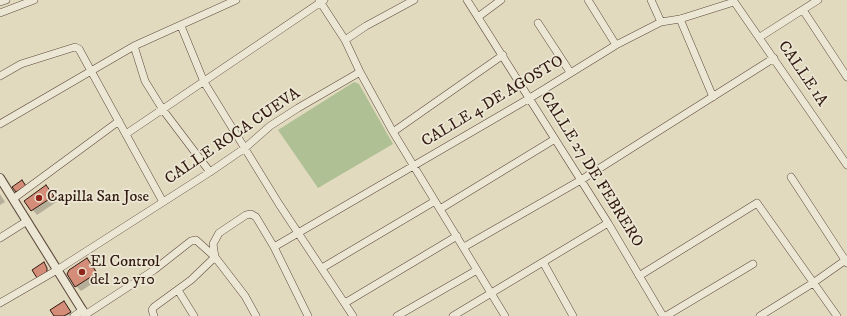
<!DOCTYPE html>
<html>
<head>
<meta charset="utf-8">
<style>
	body { margin:0 }
	canvas { display:block; background:#e2dabf }
</style>
</head>
<body>
<canvas width="847" height="316"></canvas>
<script>
const ctx = document.querySelector('canvas').getContext('2d');
ctx.lineJoin = 'round';
function fillPath(path, color) { ctx.fillStyle = color; ctx.fill(path, 'evenodd'); }
const shape = rows => new Path2D(rows.map(r => 'M' + r).join(''));
function strokePath(path, color, width, dash) { ctx.strokeStyle = color; ctx.lineWidth = width; ctx.lineCap = dash ? 'butt' : 'round'; ctx.setLineDash(dash || []); ctx.stroke(path); }
function drawText(font, color, halo, rows, align = 'center') {
  ctx.font = font + ' "IM FELL DW Pica",serif'; ctx.lineWidth = 3.5; ctx.setLineDash([]); ctx.textBaseline = 'middle'; ctx.strokeStyle = halo; ctx.fillStyle = color; for (const [text, x, y, turn = 0] of rows) {
    ctx.save(); ctx.translate(x, y); ctx.rotate((+turn || 0) * Math.PI / 180); ctx.textAlign = isNaN(turn) ? turn : align; if (halo) ctx.strokeText(text, 0, 0); ctx.fillText(text, 0, 0); ctx.restore();
  }
}
const green = shape([
	[354,82,359,84,393,144,318,188,278,130]
]);
const shadow = shape([
	[46,187,58,201,37,215,25,201],
	[0,194,5,202,0,205],
	[87,259,92,264,101,278,81,291,76,286],
	[67,306,73,315,56,316]
]);
const building = shape([
	[22,180,26,186,16,192,12,187,22,180],
	[46,185,54,196,31,211,24,201,46,185],
	[87,258,97,273,75,287,67,274,69,270,87,258],
	[44,262,47,268,47,272,37,278,32,270,44,262],
	[64,301,71,312,64,316,54,316,50,310,64,301]
]);
const minor = shape([
	[319,0,345,40,360,72,393,132,505,316],
	[467,0,608,223,663,316],
	[588,0,616,45],
	[651,0,661,22],
	[733,0,847,165],
	[0,2,6,0],
	[803,10,847,77],
	[0,13,34,0],
	[478,17,501,0],
	[680,19,713,97],
	[538,23,570,72],
	[181,26,204,82,279,204,353,316],
	[760,37,818,0],
	[345,40,366,26,414,0],
	[134,46,145,81,163,110,210,172],
	[0,76,21,64,75,47,79,49,163,202],
	[0,124,134,46,236,0],
	[393,132,503,55],
	[126,134,324,0],
	[791,177,847,263],
	[13,199,119,121],
	[440,209,555,139],
	[0,238,27,221],
	[274,247,530,98,616,45,661,22,680,19,734,2],
	[464,247,581,180,774,58],
	[543,262,573,316],
	[322,268,435,201],
	[639,276,757,203,837,316],
	[178,290,194,316],
	[0,303,57,270,210,172,245,148,270,126,298,108,360,72],
	[345,303,457,236],
	[85,315,154,270,191,241,196,240,215,257,245,296,256,316],
	[74,316,83,310],
	[154,316,152,310,154,307,191,280,215,257,213,244,219,233,246,215,251,214,256,217,274,247,308,316],
	[397,316,477,270],
	[453,316,608,223],
	[666,316,753,264],
	[760,316,813,283,847,259]
]);
const tertiary = shape([
	[0,178,86,316]
]);
const markers = [
	[39,198,4,"#8f2418"],
	[82,272,4,"#8f2418"]
];
const streetNames = [
	["CALLE 1A",802,74,56],
	["CALLE 4 DE AGOSTO",493,102,-31],
	["CALLE ROCA CUEVA",233,137,-34],
	["CALLE 27 DE FEBRERO",591,170,58]
];
const poiNames = [
	["Capilla San Jose",47,198],
	["El Control",90,263],
	["del 20 y10",90,281]
];
fillPath(green, '#afc095');
fillPath(shadow, '#0003');
fillPath(building, '#d38d79');
strokePath(building, '#32190f', 1);
strokePath(minor, '#5e493b', 8);
strokePath(tertiary, '#5e493b', 10);
strokePath(minor, '#ece7d5', 7);
strokePath(tertiary, '#ece7d5', 8);
for (const [x, y, r, color] of markers) { const dot = new Path2D(); dot.arc(x, y, r, 0, 2 * Math.PI); ctx.fillStyle = color; ctx.fill(dot); strokePath(dot, '#ece7d5', 1.5); }
drawText('16px', '#32190f', '#ece7d5', streetNames);
drawText('16px', '#32190f', '#ece7d5', poiNames, 'left');
</script>
</body>
</html>
